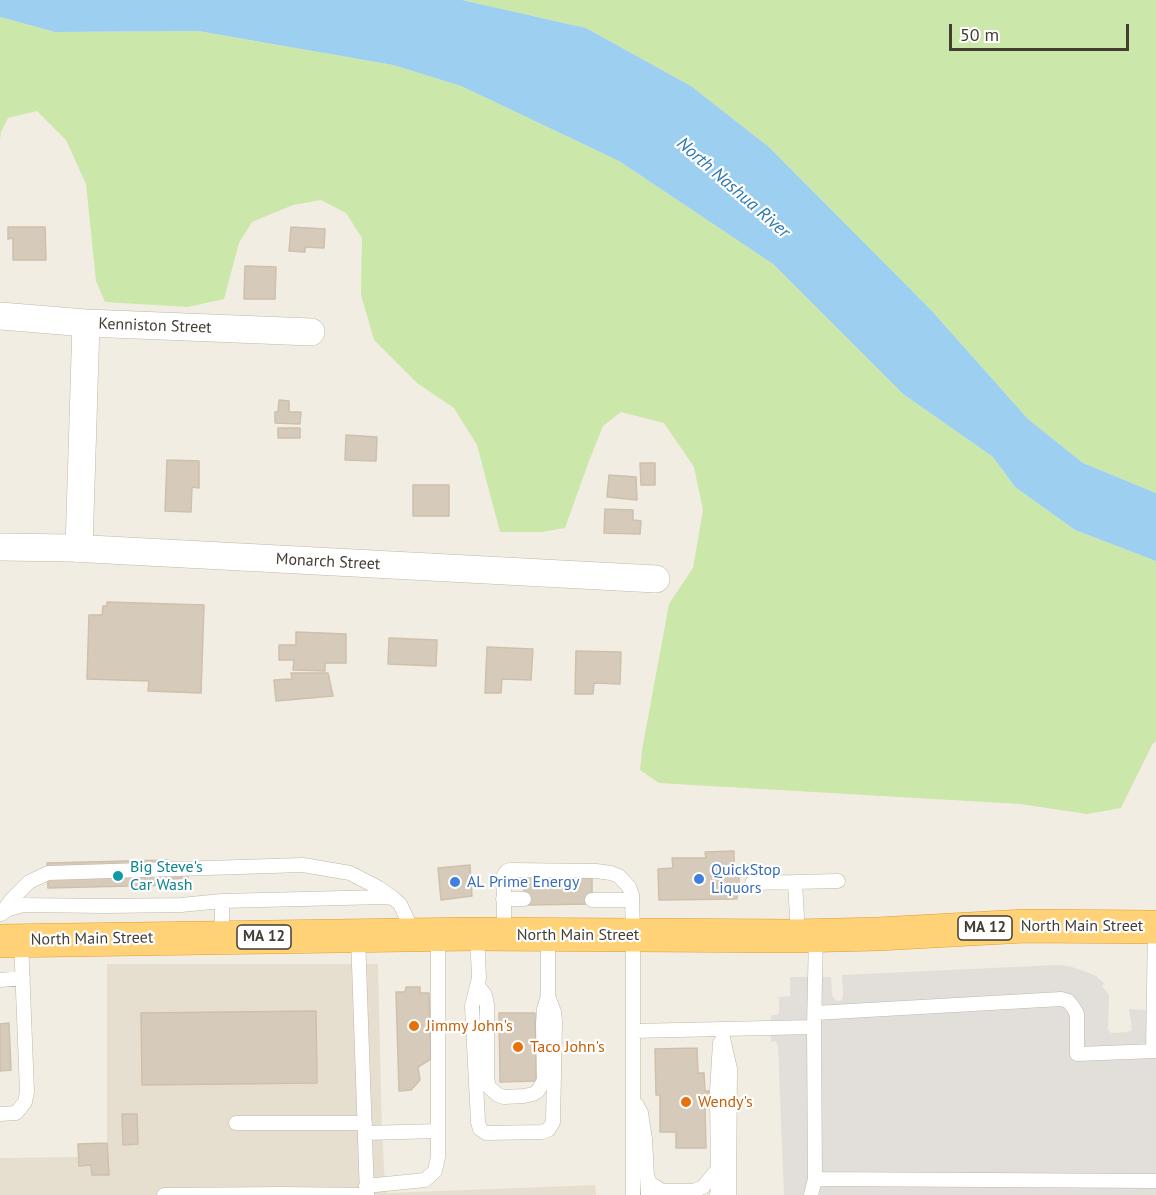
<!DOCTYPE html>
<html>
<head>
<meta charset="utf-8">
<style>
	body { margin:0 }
	#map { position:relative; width:1156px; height:1195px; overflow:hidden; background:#f2ede2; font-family:"PT Sans",sans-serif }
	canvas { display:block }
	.scale { position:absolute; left:949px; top:24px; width:180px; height:27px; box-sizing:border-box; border:3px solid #433d33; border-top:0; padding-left:8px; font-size:18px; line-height:21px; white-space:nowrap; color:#433d33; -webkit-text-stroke:4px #fff; paint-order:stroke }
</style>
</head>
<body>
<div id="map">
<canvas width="1156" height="1195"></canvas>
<div class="scale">50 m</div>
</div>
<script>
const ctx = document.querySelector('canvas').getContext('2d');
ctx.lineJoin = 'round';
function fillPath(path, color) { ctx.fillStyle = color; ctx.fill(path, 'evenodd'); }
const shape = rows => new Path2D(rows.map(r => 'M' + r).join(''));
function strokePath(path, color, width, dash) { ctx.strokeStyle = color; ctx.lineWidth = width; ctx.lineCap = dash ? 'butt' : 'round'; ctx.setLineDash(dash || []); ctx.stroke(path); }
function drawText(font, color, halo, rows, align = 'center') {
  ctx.font = font + ' "PT Sans",sans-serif'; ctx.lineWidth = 4.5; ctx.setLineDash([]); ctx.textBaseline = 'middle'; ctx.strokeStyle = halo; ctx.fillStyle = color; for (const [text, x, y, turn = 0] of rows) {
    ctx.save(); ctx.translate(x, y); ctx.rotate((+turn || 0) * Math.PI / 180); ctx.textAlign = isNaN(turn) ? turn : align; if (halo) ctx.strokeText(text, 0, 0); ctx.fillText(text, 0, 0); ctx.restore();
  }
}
const residential = shape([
	[107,964,378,964,382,1132,385,1184,387,1193,595,1185,596,1195,0,1195,0,1158,79,1157,78,1144,107,1143]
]);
const green = shape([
	[462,0,1156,0,1156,493,1083,463,1028,419,932,311,769,147,691,86,586,28],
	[0,17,55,32,198,31,393,65,461,86,619,161,773,264,903,394,993,457,1015,487,1075,530,1156,561,1156,741,1152,745,1121,808,1087,814,1020,804,659,783,640,770,642,750,669,604,693,568,703,510,694,467,664,423,621,412,603,426,589,461,565,528,542,532,500,532,477,445,454,408,417,383,374,340,361,295,362,238,346,213,321,200,293,205,252,222,239,243,224,299,188,307,105,302,96,281,86,184,66,140,37,111,8,118,1,132,0,140]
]);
const parking = shape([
	[1056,965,1069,966,1084,971,1096,976,1104,983,1102,986,1109,995,1108,1029,1111,1033,1127,1032,1132,1030,1129,1009,1156,1011,1156,1195,784,1195,778,1046,776,1041,771,1042,771,1015,777,1015,779,1013,779,997,790,996,790,977,831,977,832,995,835,1000,839,1001,842,999,843,995,842,975]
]);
const water = shape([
	[0,0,462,0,586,28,691,86,769,147,932,311,1028,419,1083,463,1156,493,1156,561,1075,530,1015,487,993,457,903,394,773,264,619,161,461,86,393,65,198,31,55,32,0,17]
]);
const building = shape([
	[8,227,45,227,46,260,13,260,13,238,8,239,8,227],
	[291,227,325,229,324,248,305,247,305,252,289,251,291,227],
	[245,266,276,267,275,299,244,299,245,266],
	[279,400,289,401,289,412,301,412,300,424,275,423,275,412,278,412,279,400],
	[278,428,300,428,300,438,278,438,278,428],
	[346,435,377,437,376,461,345,460,346,435],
	[167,460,199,461,199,488,192,487,191,512,165,511,167,460],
	[640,463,655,463,655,485,641,485,640,463],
	[609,475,636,477,637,500,607,497,609,475],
	[413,485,449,485,449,516,413,516,413,485],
	[605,509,633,510,633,520,641,521,640,534,604,533,605,509],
	[107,602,204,605,201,693,148,691,149,681,87,679,89,615,102,615,103,606,107,606,107,602],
	[296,632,346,634,346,663,325,663,325,671,293,670,294,660,279,660,279,645,296,645,296,632],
	[389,638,437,640,436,666,388,664,389,638],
	[487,647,533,649,531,680,502,679,501,693,485,693,487,647],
	[576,651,621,652,620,684,594,683,593,694,575,694,576,651],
	[291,673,328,673,333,696,276,701,274,680,292,679,291,673],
	[734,851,734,870,739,870,739,888,737,887,737,899,659,900,658,869,673,868,672,858,706,858,705,852,734,851],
	[168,860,168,863,187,863,188,878,169,879,169,885,48,888,47,863,168,860],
	[470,865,472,896,441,900,438,868,470,865],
	[592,873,592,904,524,905,524,875,592,873],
	[406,987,420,987,420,993,429,993,431,1059,418,1067,420,1080,411,1090,399,1091,396,992,405,992,406,987],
	[316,1011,317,1083,142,1085,141,1013,316,1011],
	[499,1013,535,1013,536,1081,500,1082,499,1013],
	[9,1023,11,1070,0,1071,0,1024,9,1023],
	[697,1048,698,1073,704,1073,705,1091,711,1091,711,1108,705,1109,706,1148,676,1148,676,1132,660,1132,660,1095,656,1095,655,1049,697,1048],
	[122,1114,137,1114,138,1144,123,1145,122,1114],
	[107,1143,109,1175,92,1175,91,1165,79,1166,78,1144,107,1143]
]);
const service = shape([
	[795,882,798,936],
	[752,883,838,881],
	[503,899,524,899],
	[592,900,632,900],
	[1,914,12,899,29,882,48,873,303,865,350,873,379,888,393,898],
	[1,914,9,909,23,905,106,906,181,905,222,901],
	[477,934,479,978,472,1006,478,1122,480,1129,486,1133,542,1132,548,1130,553,1122,555,1022,554,1012,548,996,548,934],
	[504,934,504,875,507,871,510,870,596,871,611,873,619,876,629,887,632,895,633,935,633,1195],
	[816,935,814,1027,815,1179,1156,1181],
	[222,938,222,901,383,897,393,898,400,904,414,934],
	[0,980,23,978],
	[478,986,485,995,487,1005,487,1079,489,1087,498,1095,504,1097,524,1096,533,1094,538,1091,544,1080,543,1024,544,1009,548,996],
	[815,1013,1061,999,1068,1001,1073,1007,1077,1014,1077,1054,1156,1051],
	[721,1029,730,1069,729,1195],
	[633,1031,814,1027],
	[1153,1051,1155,927],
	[636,1104,641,1113,645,1139,648,1195],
	[0,1114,16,1113,25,1102,27,1092,21,940],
	[236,1123,365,1123],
	[365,1133,438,1131],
	[647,1177,650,1183,662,1191,694,1191,703,1187,718,1169],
	[366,1186,425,1180,435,1171,438,1157,438,934],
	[164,1195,283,1194,367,1195,358,935],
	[717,1195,718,1189,717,1091,720,1043],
	[811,1195,815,1179]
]);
const minor = shape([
	[0,316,86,323,311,332],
	[0,547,71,548,656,579],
	[79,549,86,323]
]);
const trunk = shape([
	[0,941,473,934,795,936,878,934,1025,926,1156,927]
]);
const markers = [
	[118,876,6,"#0f9aa8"],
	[699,879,6,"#3f7fe0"],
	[455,882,6,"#3f7fe0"],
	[414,1026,6,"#e8710a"],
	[518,1047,6,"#e8710a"],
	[686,1102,6,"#e8710a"]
];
const shields = [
	[985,928,54],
	[264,937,54]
];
const shieldNames = [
	["MA 12",985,928],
	["MA 12",264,937]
];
const streetNames = [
	["Kenniston Street",155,326,2],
	["Monarch Street",328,562,3],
	["North Main Street",1082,926],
	["North Main Street",578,935],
	["North Main Street",92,939,-1]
];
const cultureNames = [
	["Big Steve's",130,867],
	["Car Wash",130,885]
];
const shopNames = [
	["QuickStop",711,870],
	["Liquors",711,888],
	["AL Prime Energy",467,882]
];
const foodNames = [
	["Jimmy John's",426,1026],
	["Taco John's",530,1047],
	["Wendy's",698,1102]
];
const waterNames = [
	["North Nashua River",733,188,41]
];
fillPath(residential, '#e6dfd0');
fillPath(green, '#cce7aa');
fillPath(parking, '#e2dfdb');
fillPath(water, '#9dcff1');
fillPath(building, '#d6cbbb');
strokePath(building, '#cec0ab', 1.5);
strokePath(service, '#c0b7a8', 15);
strokePath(minor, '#c0b7a8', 28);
strokePath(trunk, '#df9c2f', 34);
strokePath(service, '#fff', 14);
strokePath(minor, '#fff', 27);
strokePath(trunk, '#ffd277', 33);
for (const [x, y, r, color] of markers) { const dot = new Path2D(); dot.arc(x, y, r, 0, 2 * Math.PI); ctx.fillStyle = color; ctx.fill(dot); strokePath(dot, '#fff', 2); }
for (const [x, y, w] of shields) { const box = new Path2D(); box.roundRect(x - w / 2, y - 12, w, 24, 4.5); ctx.fillStyle = '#fff'; ctx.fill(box); strokePath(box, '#433d33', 1.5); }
drawText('bold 15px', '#433d33', null, shieldNames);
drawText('16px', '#433d33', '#fff', streetNames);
drawText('16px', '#0d838f', '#fff', cultureNames, 'left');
drawText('16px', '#366cbe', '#fff', shopNames, 'left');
drawText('16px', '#c56008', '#fff', foodNames, 'left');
drawText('italic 18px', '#2c79b0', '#fff', waterNames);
</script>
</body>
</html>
